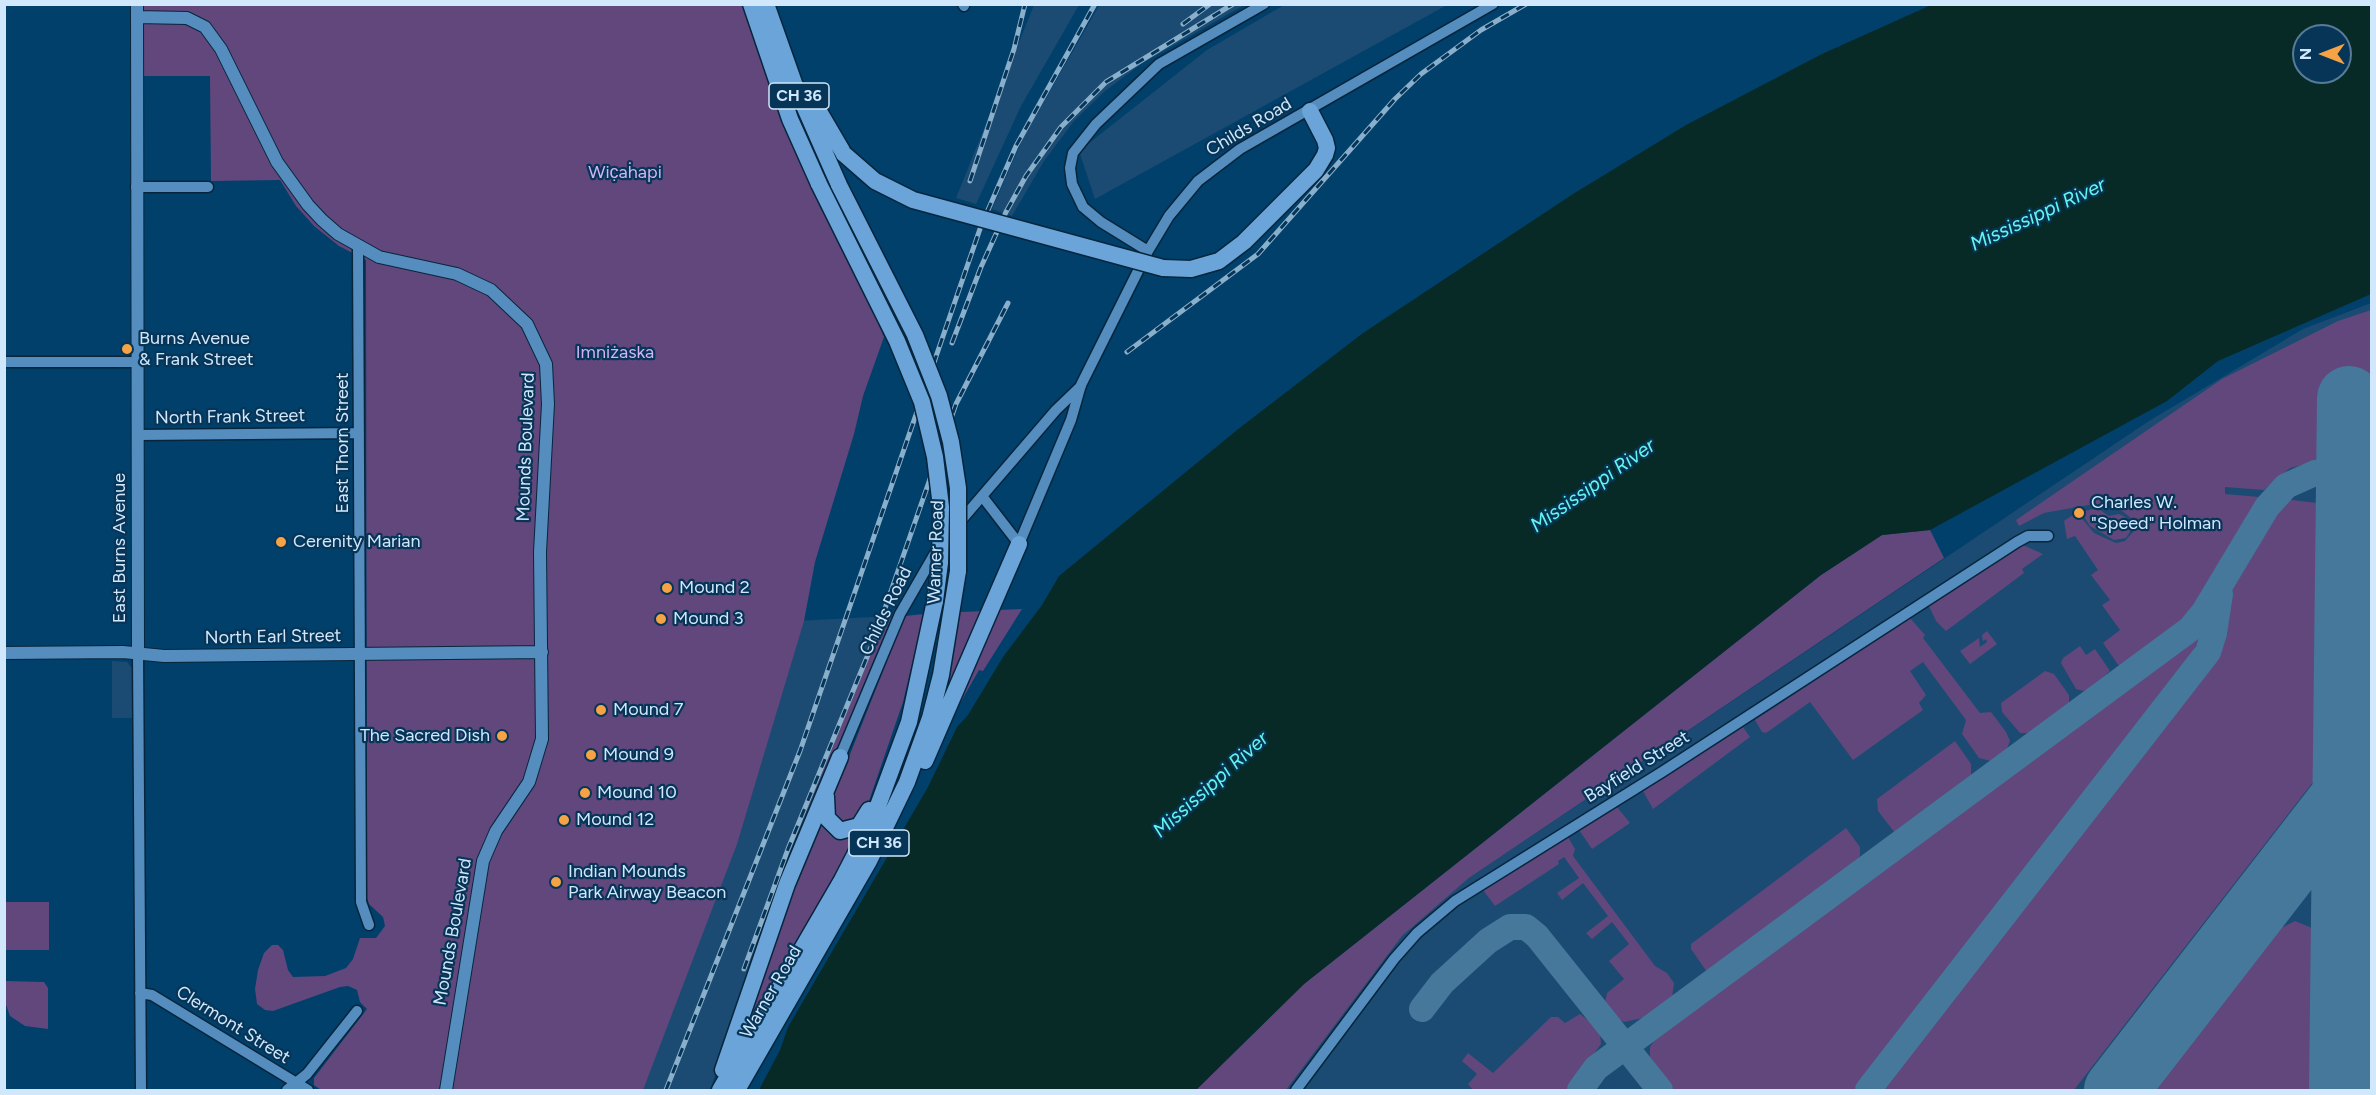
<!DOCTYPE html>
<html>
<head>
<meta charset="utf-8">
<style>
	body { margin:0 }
	#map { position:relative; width:2376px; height:1095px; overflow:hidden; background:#00406b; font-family:Figtree,sans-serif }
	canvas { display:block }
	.frame { position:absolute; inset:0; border:6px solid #d0e7fc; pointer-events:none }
	.north { position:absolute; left:2292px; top:24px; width:60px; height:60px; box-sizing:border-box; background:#073557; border:2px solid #577c99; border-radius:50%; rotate:270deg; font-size:16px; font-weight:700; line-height:24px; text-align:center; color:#d0e7fc }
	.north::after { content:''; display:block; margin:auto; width:21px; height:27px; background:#f5a345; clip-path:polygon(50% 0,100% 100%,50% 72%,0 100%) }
</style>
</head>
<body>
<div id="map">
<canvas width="2376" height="1095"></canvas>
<div class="frame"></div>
<div class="north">N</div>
</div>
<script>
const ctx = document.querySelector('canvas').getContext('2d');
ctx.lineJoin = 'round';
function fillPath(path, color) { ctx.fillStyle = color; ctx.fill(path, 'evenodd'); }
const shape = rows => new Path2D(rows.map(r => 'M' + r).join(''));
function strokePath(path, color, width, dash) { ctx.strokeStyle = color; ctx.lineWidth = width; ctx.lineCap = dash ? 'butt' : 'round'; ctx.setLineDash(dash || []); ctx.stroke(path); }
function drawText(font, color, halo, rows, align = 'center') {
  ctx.font = font + ' Figtree,sans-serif'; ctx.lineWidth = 4.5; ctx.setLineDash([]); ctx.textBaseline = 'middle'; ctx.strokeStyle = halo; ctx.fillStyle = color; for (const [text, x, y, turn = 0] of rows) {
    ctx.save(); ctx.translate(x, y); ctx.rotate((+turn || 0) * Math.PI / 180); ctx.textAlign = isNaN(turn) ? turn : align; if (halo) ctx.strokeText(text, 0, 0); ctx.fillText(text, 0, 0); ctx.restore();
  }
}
const built = shape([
	[1100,4,1244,5,1141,64,1105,91,1074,121,1044,161,1012,216,992,209,1023,138],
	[1034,5,1079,5,1021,106,976,204,956,198],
	[1284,5,1447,5,1095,199,1079,151,1207,50],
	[2371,303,2371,1090,1286,1090,1402,936,1469,878,2149,421,2303,329],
	[892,616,785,878,710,1090,640,1090,796,621],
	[112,661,127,662,132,668,132,718,112,718]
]);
const green = shape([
	[144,5,745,5,884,337,863,396,854,434,815,562,804,621,737,844,643,1090,321,1090,314,1085,314,1078,367,1009,360,1002,357,990,348,986,340,987,273,1011,265,1010,257,1004,255,989,258,970,264,953,272,945,278,945,283,950,288,970,293,977,325,976,346,968,353,959,360,938,376,938,385,926,383,917,369,904,367,898,366,260,339,246,314,226,296,206,280,180,211,181,210,76,144,76],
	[2371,310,2371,460,2367,462,2369,397,2326,397,2325,460,2290,468,2264,490,2225,487,2225,494,2260,497,2191,611,2181,621,2119,666,2103,643,2120,630,2102,605,2110,600,2091,575,2098,570,2075,536,2067,539,2064,521,2073,515,2080,516,2094,533,2116,543,2125,541,2133,532,2130,517,2114,505,2094,504,2044,513,2019,526,2016,520,2222,379,2338,321],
	[2285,499,2317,503,2324,511,2322,757,2313,782,2074,1090,1881,1090,2214,661,2222,643,2232,585],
	[2097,508,2109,516,2119,514,2125,517,2131,530,2126,538,2114,540,2090,526,2081,512],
	[2368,509,2372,509,2371,690,2366,684],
	[1930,530,1944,558,1469,878,1402,936,1286,1090,1196,1090,1304,984,1821,575,1882,535],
	[2023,545,2043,554,2022,569,2024,573,1946,631,1936,621,1929,606],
	[1022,609,983,671,979,670,959,705,998,610],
	[985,611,940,710,960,612],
	[924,614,903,702,869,801,862,815,847,824,837,821,831,802,905,616],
	[892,616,789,867,769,913,793,846,885,617],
	[1910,618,1925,635,1923,638,1980,713,1991,712,2006,732,2010,741,2006,751,1991,761,1979,758,1962,734,1966,720,1923,662,1910,671,1926,695,1919,703,1923,710,1853,760,1810,702,1766,733,1762,732,1755,720],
	[1987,631,1997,644,1970,664,1960,651,1979,638,1980,647,1987,642,1986,639,1983,641,1982,635],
	[2197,637,2200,639,2188,659,1854,1090,1674,1090,1650,1057,1650,1047,1657,1036],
	[2080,646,2086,655,2095,649,2110,671,2090,689,2083,691,2076,689,2061,663,2063,658],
	[2045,671,2054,674,2069,695,2069,703,2030,733,2020,733,2002,712,2001,703],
	[1743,727,1750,737,1653,809,1643,791],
	[1955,741,1971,764,1971,775,1895,833,1878,811,1877,799],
	[1617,807,1630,823,1592,849,1579,830],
	[2371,813,2372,1090,2361,1090,2364,822],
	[821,822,831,834,852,839,838,873,745,1036,748,1015,780,918],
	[1846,828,1860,847,1860,855,1857,862,1707,972,1691,949,1691,944],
	[1568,837,1575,849,1573,856,1655,966,1667,973,1674,983,1672,998,1643,1018,1624,1022,1615,1017,1605,1002,1607,993,1624,979,1609,961,1629,944,1612,922,1592,939,1586,933,1608,916,1583,883,1562,900,1557,893,1579,878,1564,857,1558,861,1559,864,1495,906,1483,890],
	[5,902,49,902,49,950,5,950],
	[2295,921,2312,928,2319,943,2317,1090,2156,1090,2281,928],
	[5,981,44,982,48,988,48,1029,25,1026,10,1016,5,1002],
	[1580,1014,1596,1027,1600,1033,1601,1044,1567,1090,1473,1090,1468,1084,1477,1074,1462,1061,1468,1053,1493,1073,1551,1017,1558,1017,1565,1023]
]);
const water = shape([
	[1931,5,2371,5,2371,294,2218,361,2167,401,1930,530,1882,535,1821,575,1304,984,1196,1090,759,1090,780,1050,788,1027,928,787,957,727,968,715,1003,657,1042,605,1059,576,1237,430,1363,333,1573,194,1686,125,1822,54],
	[2304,36,2340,36,2340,72,2304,72]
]);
const taxiway = shape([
	[1422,1009,1442,983,1488,941,1510,927,1526,927,1537,936,1660,1090],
	[1580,1090,1596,1068,2190,629,2204,612,2267,507,2286,486,2315,473,2372,472],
	[1868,1090,2208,652,2214,633,2220,594]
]);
const runway = shape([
	[2116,1090,2353,784],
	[2341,1090,2349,398]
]);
const minor = shape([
	[963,4,964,6],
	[136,187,208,187],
	[358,247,361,902,369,925],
	[1148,251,1101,222,1083,207,1072,184,1070,168,1073,153,1096,124,1159,64,1264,4],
	[4,362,137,362],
	[137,435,359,433],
	[982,496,1019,544,1071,420,1081,385,1148,251,1169,216,1198,181,1240,149,1493,4],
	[958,524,1056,410,1081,386],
	[138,654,141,1090],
	[840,757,900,614,938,548],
	[140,993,152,995,308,1090],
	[287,1090,307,1074,357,1011],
	[1296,1090,1394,959,1417,933,1455,901,1662,772,2017,542,2028,536,2048,536]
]);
const tertiary = shape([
	[137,4,138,654],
	[137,17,187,18,205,27,221,49,277,162,308,205,322,220,338,234,379,257,457,274,491,290,527,324,546,364,548,404,540,552,542,739,529,782,496,831,483,861,446,1090],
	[4,653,123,652,164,656,542,652]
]);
const trunk = shape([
	[751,4,790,119,819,184],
	[766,4,794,83,839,185],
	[813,101,844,154],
	[1163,268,1191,269,1219,261,1244,242,1316,170,1325,155,1327,148,1325,140,1310,111],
	[925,761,1019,544],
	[826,797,827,818,840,831,859,826,869,810],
	[723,1070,787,884,840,757],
	[720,1090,842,880,872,822,909,722,935,601],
	[737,1090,869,861,907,782,930,718,941,675,958,571]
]);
const rail = shape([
	[1183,24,1210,4],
	[970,181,1014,49,1025,4],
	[952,343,981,267,1006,212,1026,176,1061,127,1106,82,1233,4],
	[1127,352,1258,254,1395,99,1421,74,1481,30,1526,4],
	[744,969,788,849,874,640,956,404,1008,303],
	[666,1090,800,751,981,226,1016,146,1095,4]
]);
const trunkBridge = shape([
	[844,154,875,181,913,200,1163,268],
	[819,184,897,341,922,402,935,457,941,507,940,563,935,601],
	[839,185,915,335,939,396,951,442,958,488,958,571]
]);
const markers = [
	[127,349,6,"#f5a345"],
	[2079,513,6,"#f5a345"],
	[281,542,6,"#f5a345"],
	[667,588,6,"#f5a345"],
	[661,619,6,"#f5a345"],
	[601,710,6,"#f5a345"],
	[502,736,6,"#f5a345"],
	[591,755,6,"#f5a345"],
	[585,793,6,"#f5a345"],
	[564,820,6,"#f5a345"],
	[556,882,6,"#f5a345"]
];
const shields = [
	[799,96,60],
	[879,843,60]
];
const shieldNames = [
	["CH 36",799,96],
	["CH 36",879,843]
];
const streetNames = [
	["Childs Road",1249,127,-31],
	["North Frank Street",230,417,-1],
	["East Thorn Street",343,443,-90],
	["Mounds Boulevard",526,447,-88],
	["East Burns Avenue",120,548,-90],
	["Warner Road",936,552,-88],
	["Childs Road",886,611,-64],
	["North Earl Street",273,637,-1],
	["Bayfield Street",1637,767,-32],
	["Mounds Boulevard",453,932,-80],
	["Warner Road",771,992,-60],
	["Clermont Street",233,1025,32]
];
const parkNames = [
	["Wic̣aḣapi",625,173],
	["Imniżaska",615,353]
];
const poiNames = [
	["Burns Avenue",139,339],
	["& Frank Street",139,360],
	["Charles W.",2091,503],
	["\"Speed\" Holman",2091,524],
	["Cerenity Marian",293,542],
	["Mound 2",679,588],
	["Mound 3",673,619],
	["Mound 7",613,710],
	["The Sacred Dish",490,736,"right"],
	["Mound 9",603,755],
	["Mound 10",597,793],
	["Mound 12",576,820],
	["Indian Mounds",568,872],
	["Park Airway Beacon",568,893]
];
const waterNames = [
	["Mississippi River",2038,215,-25],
	["Mississippi River",1593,486,-35],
	["Mississippi River",1211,785,-42]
];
fillPath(built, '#1b4b72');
fillPath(green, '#61477b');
fillPath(water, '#082a26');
strokePath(taxiway, '#45789b', 26);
strokePath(runway, '#45789b', 64);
strokePath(minor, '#07263d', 13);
strokePath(tertiary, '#07263d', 14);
strokePath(trunk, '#07263d', 19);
strokePath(minor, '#558dbe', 10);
strokePath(tertiary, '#558dbe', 12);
strokePath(trunk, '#6aa4d8', 16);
strokePath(rail, '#8aafcb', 5);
strokePath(rail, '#073557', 3, [9]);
strokePath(trunkBridge, '#07263d', 19, []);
strokePath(trunkBridge, '#6aa4d8', 16);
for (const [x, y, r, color] of markers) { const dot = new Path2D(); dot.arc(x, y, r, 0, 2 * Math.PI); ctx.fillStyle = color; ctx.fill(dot); strokePath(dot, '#073557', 2); }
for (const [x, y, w] of shields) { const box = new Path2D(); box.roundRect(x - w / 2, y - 13, w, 26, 4.5); ctx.fillStyle = '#073557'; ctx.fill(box); strokePath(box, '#d0e7fc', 1.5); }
drawText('bold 16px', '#d0e7fc', null, shieldNames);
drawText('18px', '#d0e7fc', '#073557', streetNames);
drawText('18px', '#d3b2f7', '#073557', parkNames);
drawText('18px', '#d0e7fc', '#073557', poiNames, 'left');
drawText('italic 20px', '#64f7e8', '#073557', waterNames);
</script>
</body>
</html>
